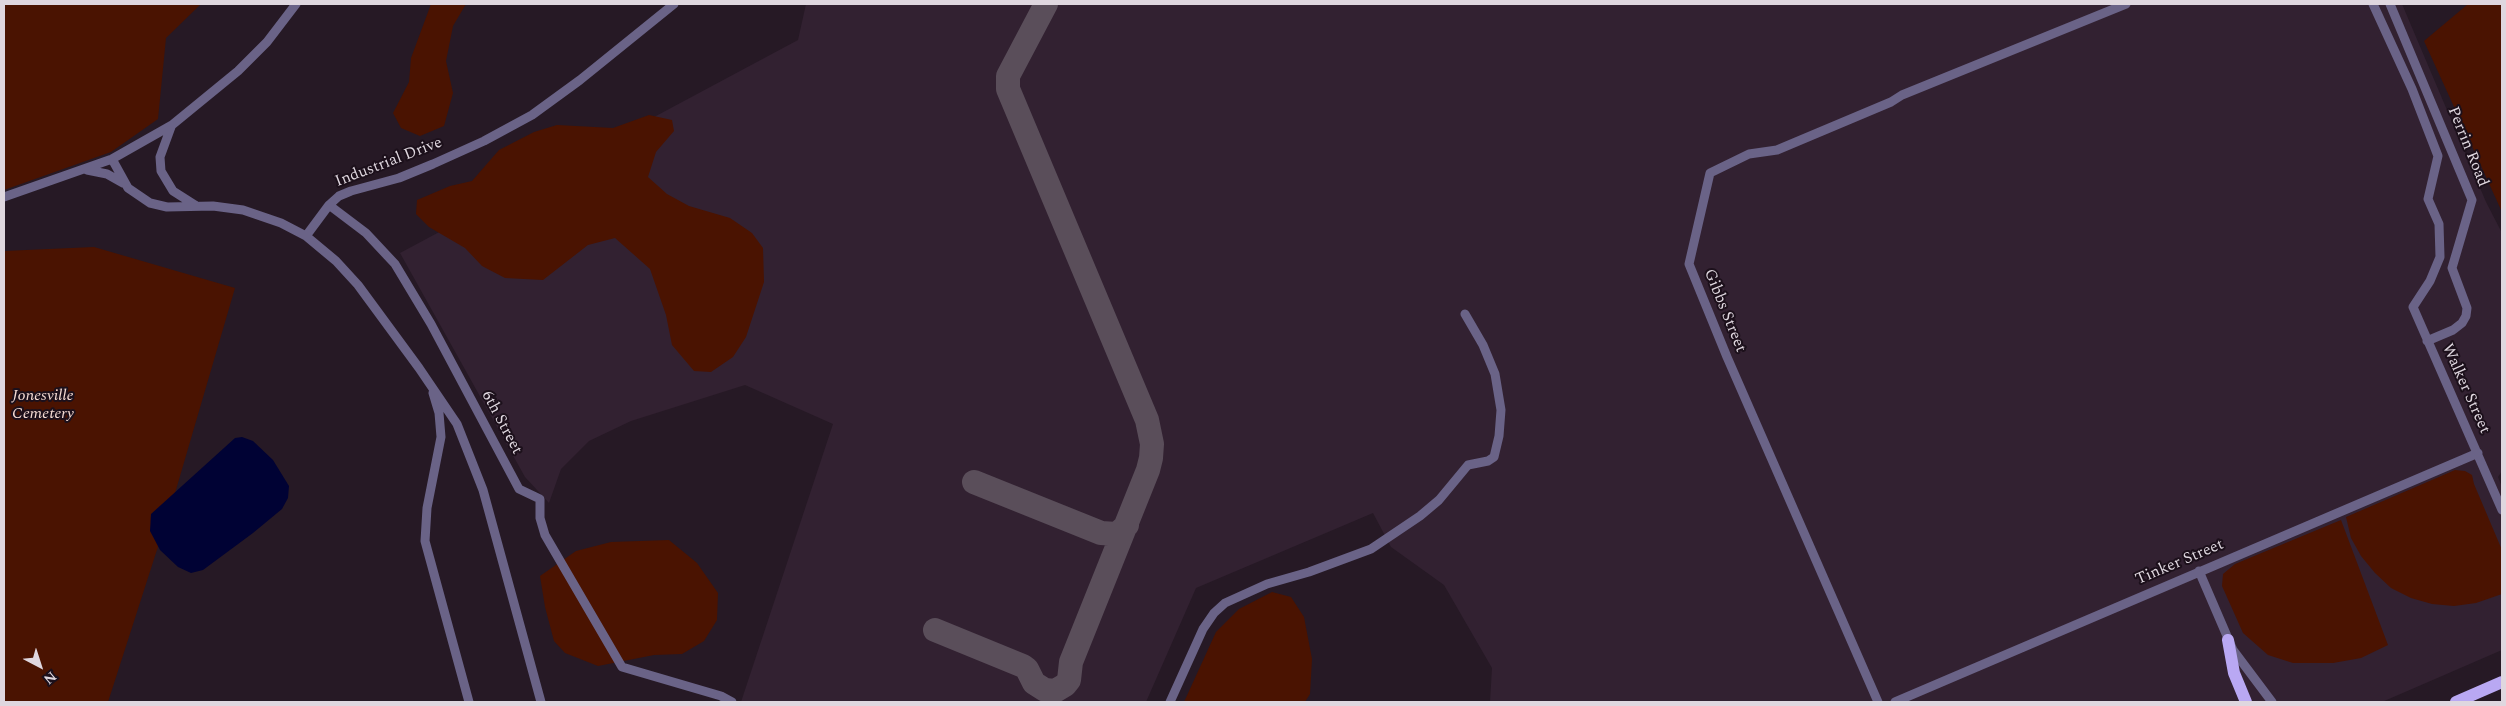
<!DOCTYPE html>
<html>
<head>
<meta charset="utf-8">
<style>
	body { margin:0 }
	#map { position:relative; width:2506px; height:706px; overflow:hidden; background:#261925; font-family:Spectral,serif }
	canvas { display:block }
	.frame { position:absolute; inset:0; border:5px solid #dfd7df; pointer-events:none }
	.north { position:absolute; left:15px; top:641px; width:50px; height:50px; -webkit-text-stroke:4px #1c101b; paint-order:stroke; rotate:140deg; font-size:14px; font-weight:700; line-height:20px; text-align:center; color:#dfd7df }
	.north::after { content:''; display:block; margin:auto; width:18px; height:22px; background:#dfd7df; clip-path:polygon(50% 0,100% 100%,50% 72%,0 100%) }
</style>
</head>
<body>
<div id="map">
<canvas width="2506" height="706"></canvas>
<div class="frame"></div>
<div class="north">N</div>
</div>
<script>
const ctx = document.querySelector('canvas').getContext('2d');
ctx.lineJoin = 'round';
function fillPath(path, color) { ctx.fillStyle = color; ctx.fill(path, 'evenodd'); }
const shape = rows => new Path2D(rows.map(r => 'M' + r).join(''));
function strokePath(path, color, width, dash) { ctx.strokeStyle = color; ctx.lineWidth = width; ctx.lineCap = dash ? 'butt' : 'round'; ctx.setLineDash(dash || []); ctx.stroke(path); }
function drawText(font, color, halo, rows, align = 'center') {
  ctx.font = font + ' Spectral,serif'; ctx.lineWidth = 4; ctx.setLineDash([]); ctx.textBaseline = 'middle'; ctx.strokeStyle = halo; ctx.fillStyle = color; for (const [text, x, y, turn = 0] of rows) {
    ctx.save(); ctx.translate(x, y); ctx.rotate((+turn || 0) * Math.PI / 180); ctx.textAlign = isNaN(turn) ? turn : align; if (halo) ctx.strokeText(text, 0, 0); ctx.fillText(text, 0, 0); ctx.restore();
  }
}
const built = shape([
	[806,4,2402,4,2486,202,2502,233,2502,471,2498,477,2502,487,2502,650,2382,702,1490,702,1492,668,1444,585,1391,547,1373,513,1196,588,1146,702,741,702,833,424,745,385,631,421,589,441,561,469,549,503,525,477,400,253,798,40]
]);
const green = shape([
	[4,4,201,4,166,38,158,119,111,152,4,190],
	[431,4,466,4,453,26,446,61,453,93,444,126,420,136,401,128,393,113,409,82,411,58],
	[2468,4,2502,4,2502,212,2424,41],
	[649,115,672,120,674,131,656,152,648,177,667,194,689,206,730,218,752,233,763,248,764,282,746,337,733,357,711,372,694,371,672,345,666,315,650,269,615,238,588,245,543,280,505,278,482,266,465,248,429,227,416,214,417,200,450,186,472,181,499,150,534,132,557,125,613,128],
	[94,247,235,288,173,500,108,702,4,702,4,251],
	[2455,470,2465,471,2472,475,2474,484,2502,550,2502,594,2476,603,2454,606,2432,604,2411,598,2391,588,2375,573,2361,556,2351,538,2346,517],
	[2341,520,2388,645,2361,658,2333,663,2293,663,2268,655,2243,633,2222,586,2223,574,2235,564],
	[669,540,697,563,718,593,717,620,704,641,682,654,654,655,598,666,565,653,554,641,545,607,540,576,576,551,611,542],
	[1272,592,1291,597,1304,617,1312,659,1310,694,1305,702,1184,702,1216,632,1239,609]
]);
const water = shape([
	[242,437,253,441,273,460,289,486,288,498,282,509,253,533,203,570,191,573,178,567,160,550,150,531,151,514,235,438]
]);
const taxiway = shape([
	[974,482,1101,533,1117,534,1127,525],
	[935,630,1023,666,1027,669,1034,683,1045,690,1055,691,1065,685,1069,680,1071,662,1148,470,1151,458,1152,444,1147,420,1008,89,1008,76,1046,4]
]);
const minor = shape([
	[2373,4,2412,89,2438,156,2428,199,2439,224,2440,257,2430,281,2413,307,2502,510],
	[2390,4,2472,200,2452,268,2467,308,2466,316,2462,323,2453,330,2427,341],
	[171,127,160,157,161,171,173,191,195,205],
	[112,159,128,188,150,203,167,207,213,206,243,210,281,223,306,236,329,205,339,196,351,191,399,178,433,164,484,141,532,115,580,80,674,4],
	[87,170,107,174,123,183],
	[4,197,112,159,172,125,238,71,267,42,296,4],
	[329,205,366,233,395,264,431,324,519,489,540,499,540,518,545,535,622,667,721,696,732,702],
	[306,236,336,261,358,285,419,368,457,424,483,490,541,702],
	[433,393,439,413,441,437,427,508,425,541,469,702],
	[2199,571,2233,650,2272,702],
	[1170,702,1203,629,1214,613,1225,603,1267,584,1309,572,1371,549,1420,516,1439,500,1468,465,1488,461,1494,457,1499,436,1501,410,1495,374,1483,345,1465,314],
	[1878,702,1727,357,1689,264,1710,173,1749,154,1777,150,1891,102,1902,95,2126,4],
	[1895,702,2478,453]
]);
const primary = shape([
	[2228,640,2234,673,2246,702],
	[2456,702,2502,682]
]);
const streetNames = [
	["Perrin Road",2467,147,68],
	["Industrial Drive",389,163,-21],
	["Gibbs Street",1724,311,68],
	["Walker Street",2465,389,66],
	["6th Street",501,423,62],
	["Tinker Street",2180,563,-23]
];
const parkNames = [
	["Jonesville",43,397],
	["Cemetery",43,415]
];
fillPath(built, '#322131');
fillPath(green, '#4a1301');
fillPath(water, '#000234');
strokePath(taxiway, '#5a4e5a', 24);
strokePath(minor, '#6a6387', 9);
strokePath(primary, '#b9a8f3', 12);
drawText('16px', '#dfd7df', '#1c101b', streetNames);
drawText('italic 16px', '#f5dbd3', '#1c101b', parkNames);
</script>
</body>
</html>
